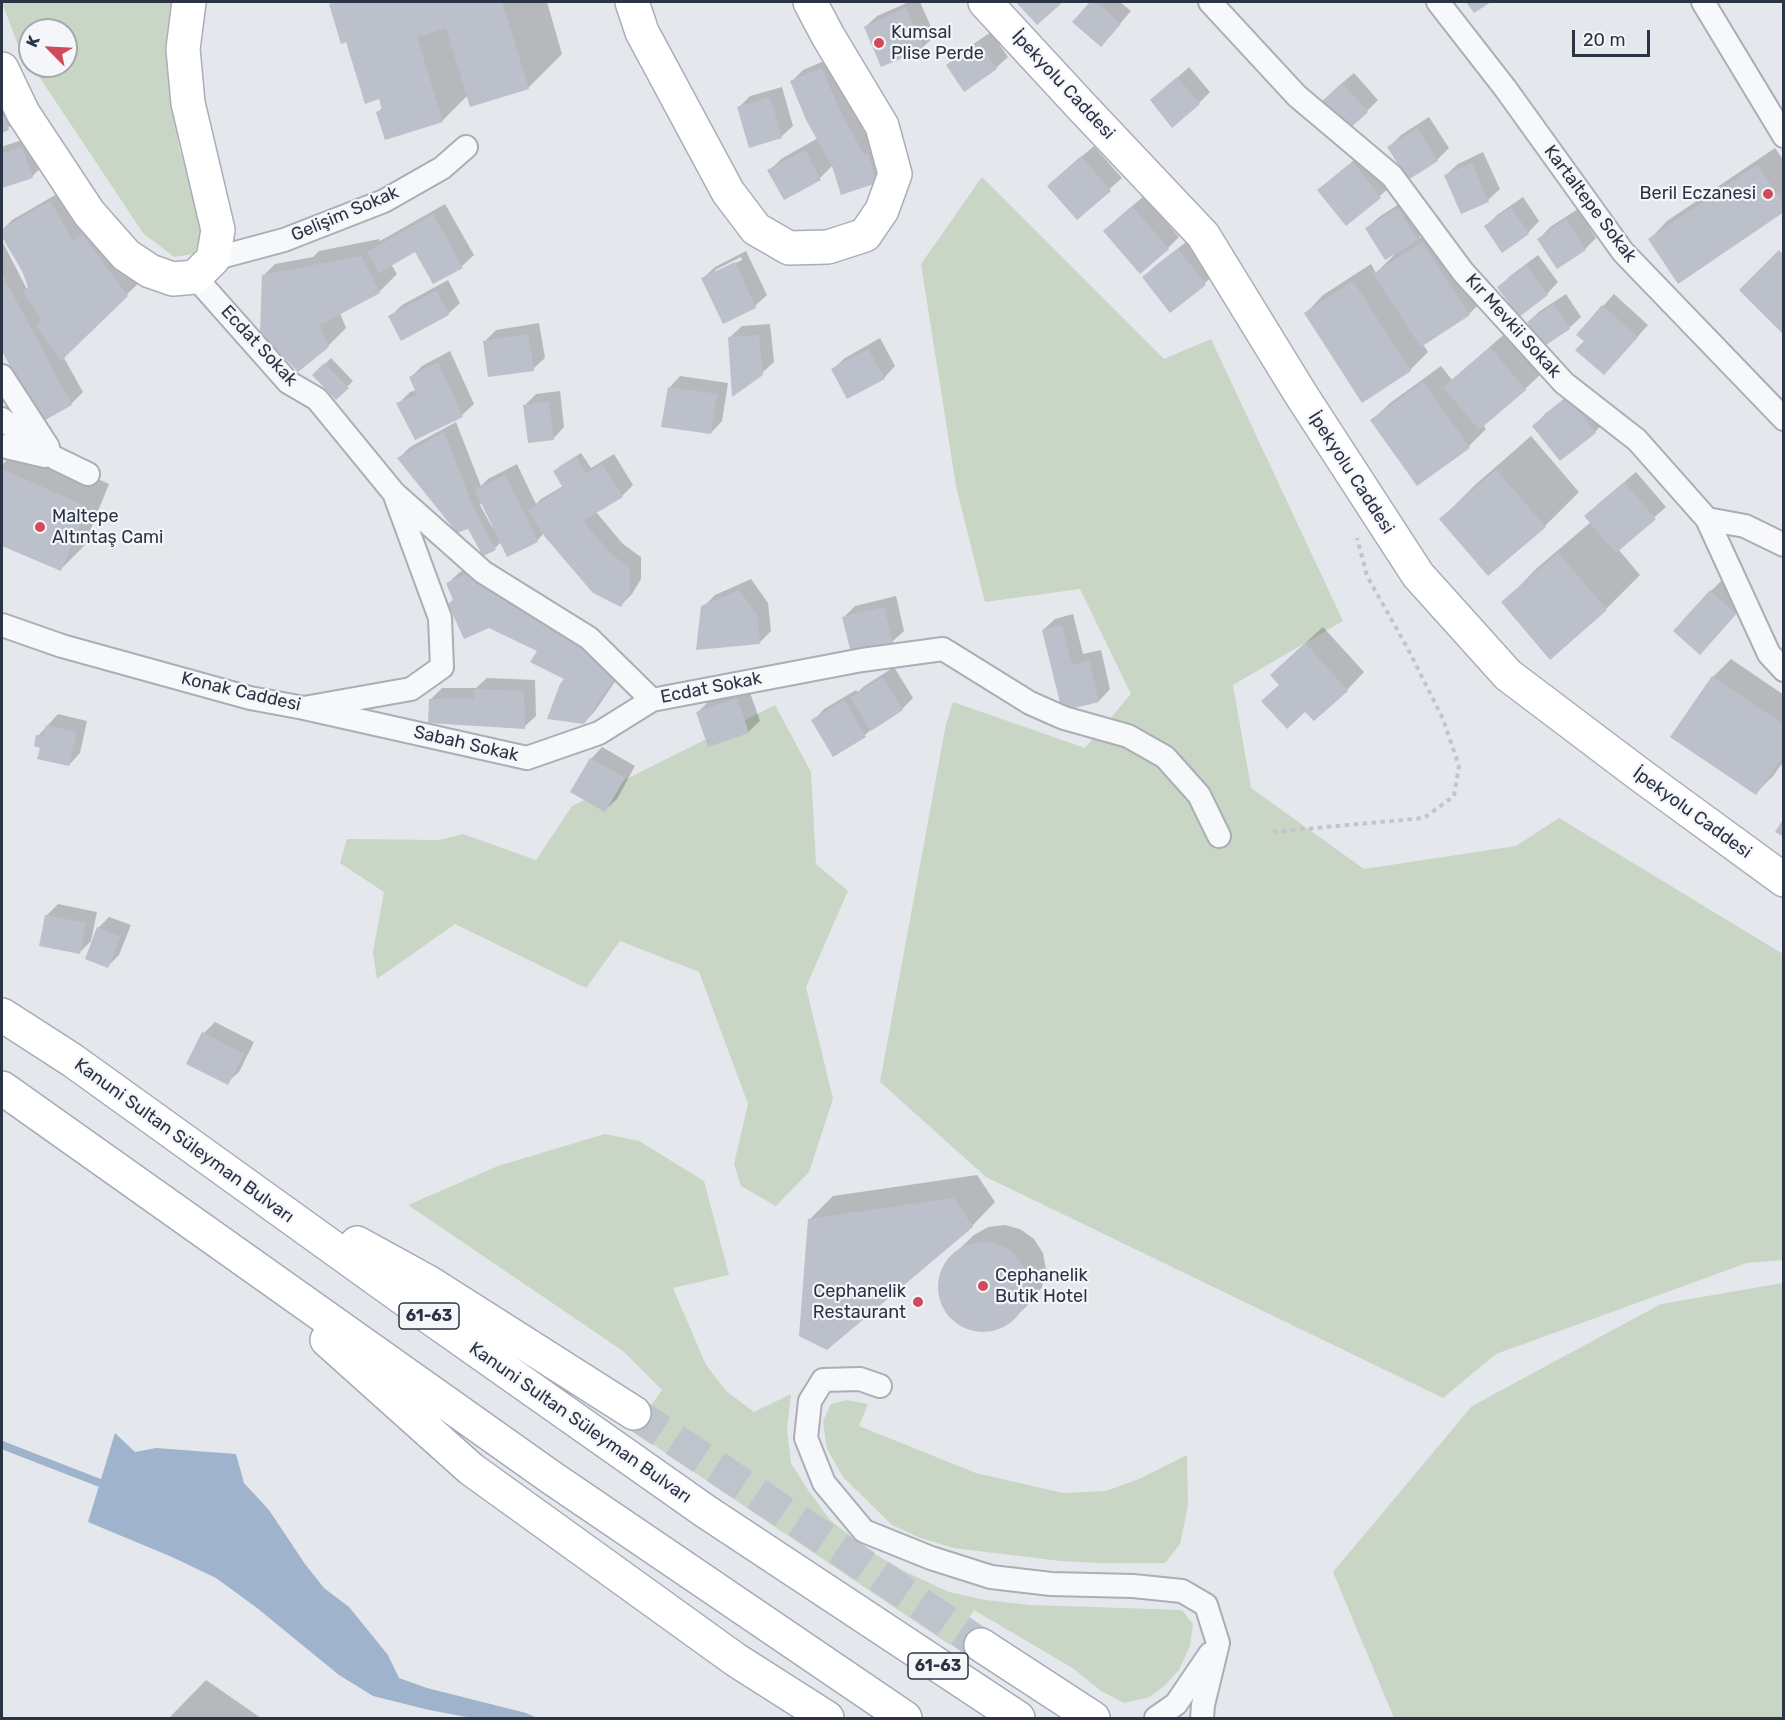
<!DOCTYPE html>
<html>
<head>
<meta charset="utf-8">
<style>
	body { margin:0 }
	#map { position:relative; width:1785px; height:1720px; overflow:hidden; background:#e4e7ec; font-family:Rubik,sans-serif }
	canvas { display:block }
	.frame { position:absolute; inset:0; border:3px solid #2b3445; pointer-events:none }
	.north { position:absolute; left:18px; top:18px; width:60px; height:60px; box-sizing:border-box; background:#f4f6f9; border:2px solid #a4a8b1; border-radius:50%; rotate:294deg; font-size:16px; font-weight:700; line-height:24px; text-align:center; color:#2b3445 }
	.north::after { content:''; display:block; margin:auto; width:21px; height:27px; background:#d1495b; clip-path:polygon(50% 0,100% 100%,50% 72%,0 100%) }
	.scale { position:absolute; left:1572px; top:30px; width:78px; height:27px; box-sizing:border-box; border:3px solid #2b3445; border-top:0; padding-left:8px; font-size:18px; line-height:21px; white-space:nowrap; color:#2b3445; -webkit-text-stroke:4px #f4f6f9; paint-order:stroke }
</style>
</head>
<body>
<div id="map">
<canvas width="1785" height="1720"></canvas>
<div class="frame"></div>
<div class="north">K</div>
<div class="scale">20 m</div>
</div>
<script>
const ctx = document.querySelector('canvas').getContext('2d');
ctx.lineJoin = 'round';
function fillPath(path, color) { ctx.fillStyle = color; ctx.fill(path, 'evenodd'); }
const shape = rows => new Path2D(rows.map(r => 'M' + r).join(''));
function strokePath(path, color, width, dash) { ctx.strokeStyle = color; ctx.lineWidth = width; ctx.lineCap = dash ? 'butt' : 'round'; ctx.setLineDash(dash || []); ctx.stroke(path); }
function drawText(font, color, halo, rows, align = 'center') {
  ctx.font = font + ' Rubik,sans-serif'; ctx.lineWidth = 4.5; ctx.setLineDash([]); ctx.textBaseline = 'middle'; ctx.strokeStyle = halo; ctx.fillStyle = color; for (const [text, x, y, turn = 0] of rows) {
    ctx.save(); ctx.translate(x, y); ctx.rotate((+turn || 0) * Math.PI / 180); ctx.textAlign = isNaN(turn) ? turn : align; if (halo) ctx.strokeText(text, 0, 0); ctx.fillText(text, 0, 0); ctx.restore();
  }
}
const green = shape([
	[2,2,176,2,169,54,179,148,207,231,193,254,174,257,143,233,32,66,66,66,66,30,30,30,30,63,17,43],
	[982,177,1164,359,1211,339,1343,621,1233,685,1251,788,1364,869,1516,846,1559,818,1783,954,1783,1260,1747,1263,1496,1354,1443,1398,986,1177,880,1082,946,724,953,702,1085,748,1131,694,1080,589,985,602,956,486,921,264],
	[775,705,811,772,816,864,848,891,806,987,833,1099,809,1172,776,1206,741,1186,734,1164,748,1104,699,972,620,941,586,988,455,924,377,979,373,952,384,892,340,863,347,839,439,840,463,834,536,860,572,806],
	[605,1134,639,1141,704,1181,729,1275,673,1288,706,1365,726,1391,754,1412,791,1394,787,1429,791,1463,808,1490,830,1520,868,1550,906,1572,949,1592,985,1600,1031,1605,1182,1610,1193,1624,1190,1646,1179,1670,1165,1685,1150,1697,1124,1703,1101,1691,1074,1669,974,1610,950,1645,633,1431,662,1390,623,1351,408,1205,498,1166],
	[1783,1283,1783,1718,1394,1718,1333,1572,1472,1406,1661,1304],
	[847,1400,868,1404,859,1426,976,1473,1063,1493,1106,1491,1139,1479,1187,1455,1188,1506,1180,1544,1165,1563,1099,1563,1060,1561,953,1548,918,1537,892,1525,843,1477,827,1449,823,1421,831,1404]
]);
const water = shape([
	[115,1433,135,1452,156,1448,236,1454,244,1483,269,1510,305,1564,324,1588,349,1607,388,1655,399,1678,427,1688,526,1713,537,1718,472,1718,429,1710,373,1696,339,1675,257,1608,216,1578,172,1557,88,1522]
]);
const shadow = shape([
	[333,2,547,2,562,54,528,88,468,95,442,121,378,112,383,107,380,97,347,40,330,4],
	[909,2,920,2,935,36,923,47,882,65,865,27,877,16],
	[1018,2,1061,2,1037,23],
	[1092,2,1120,2,1131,11,1112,33,1074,21],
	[991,32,1008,57,996,68,948,65,959,54],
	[2,55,26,111,8,128,2,131],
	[833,57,888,171,876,182,833,165,820,178,769,171,781,159,818,138,792,81,803,70],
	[1189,67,1210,92,1199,103,1152,100],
	[1354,73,1378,100,1367,111,1334,90],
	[782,87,793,126,781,137,739,107,750,96],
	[1429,117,1449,148,1437,160,1408,178,1389,147,1401,135],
	[34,136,43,165,32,177,2,186,2,149,4,146],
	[1094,146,1122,178,1077,218,1060,175],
	[1775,148,1784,161,1784,210,1650,239,1667,221],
	[1365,151,1392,185,1380,196,1346,224,1319,190,1331,179],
	[1483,152,1500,189,1488,200,1446,175,1458,164],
	[62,191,145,277,63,356,83,392,71,404,40,420,2,348,2,241,29,293,31,292,23,270,2,234,2,230,12,220],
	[1144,196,1179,237,1168,248,1117,219],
	[1410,197,1429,228,1419,237,1420,238,1440,225,1487,296,1469,314,1423,344,1428,352,1410,370,1363,401,1306,313,1323,295,1371,264,1376,273,1395,254,1367,228,1379,217],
	[1523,197,1539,221,1528,233,1486,226,1497,215],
	[445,204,474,255,462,266,433,282,415,250,391,264,397,274,379,292,340,313,346,328,328,346,263,276,275,264,313,257,319,251,379,239,380,241],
	[1578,209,1596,238,1585,249,1539,239,1550,227],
	[1190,239,1216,272,1205,283,1171,311,1144,277,1155,266],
	[746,251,767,295,755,306,724,322,703,278,715,267],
	[741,257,742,260,715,273,715,270],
	[1538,255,1558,282,1547,294,1499,287,1510,276],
	[448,280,460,303,448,314,390,317,402,305],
	[1566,294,1581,317,1569,328,1528,322,1540,311],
	[1614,294,1648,325,1615,362,1586,341,1603,306],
	[539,323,545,358,533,369,485,341,496,330],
	[770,324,774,362,762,373,730,337,742,326],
	[1509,330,1543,372,1525,389,1483,425,1486,429,1469,446,1372,420,1390,403,1441,366,1452,380],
	[880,338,895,366,884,378,833,369,845,358],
	[450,351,474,404,462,415,398,404,410,392,416,390,411,377,422,366],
	[331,358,353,381,336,398,314,375],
	[680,376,728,383,722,421,711,433,669,388],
	[1579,387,1606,420,1595,432,1534,426,1545,414],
	[560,391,564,427,553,439,524,406,536,394],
	[456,422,481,486,488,479,517,464,536,504,541,499,563,486,554,472,560,466,581,453,591,468,614,454,633,485,622,496,596,512,623,544,641,557,641,579,632,594,621,605,544,533,537,541,501,542,495,548,469,528,399,458,410,447],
	[482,503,494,526,492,527,480,505],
	[1531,436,1579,492,1545,526,1441,519,1475,485],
	[22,445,109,484,84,546,61,569,2,545,2,465],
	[1636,472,1666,507,1618,549,1640,575,1606,609,1503,603,1537,568,1591,522,1597,505],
	[481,562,625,667,595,711,584,723,566,679,539,650,455,600,448,583,460,572],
	[751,579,768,603,771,631,759,643,703,607,715,595],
	[1722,580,1747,602,1712,641,1711,591],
	[896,596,904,631,892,642,844,617,855,606],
	[1073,614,1083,654,1101,650,1110,689,1099,701,1043,630,1055,619],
	[1323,627,1364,672,1347,690,1281,684,1290,657],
	[1731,659,1784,695,1784,761,1773,776,1756,793,1672,736,1713,677],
	[894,667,913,698,902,709,873,728,865,735,833,755,813,721,824,709,856,690,858,692,863,687],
	[487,678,535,680,536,716,524,727,430,700,442,688,476,688],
	[748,687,760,721,748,732,698,712,709,701],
	[58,714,87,721,80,753,69,765,42,747,38,736],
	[602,747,635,766,617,799,605,810,591,759],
	[58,904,97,912,91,941,79,953,46,916],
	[109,917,131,925,119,955,108,966,98,928],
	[215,1022,254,1042,239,1072,227,1083,204,1033],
	[977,1175,995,1202,972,1226,809,1220,833,1196],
	[1005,1225,1020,1229,1034,1239,1043,1253,1046,1270,1042,1287,1032,1301,1013,1319,999,1328,981,1331,965,1327,951,1316,942,1301,940,1284,944,1267,955,1253,974,1235,988,1227],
	[206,1680,261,1718,169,1718]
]);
const stream = shape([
	[2,1445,100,1483]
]);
const building = shape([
	[333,2,502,2,529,89,470,107,446,28,417,37,443,122,385,140,376,112,382,110,379,99,365,104,346,42,341,44,329,4],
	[1016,2,1063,2,1037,25],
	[1090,2,1096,2,1121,24,1101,47,1072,22],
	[1466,2,1491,2,1474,13],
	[906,8,924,49,881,67,864,27],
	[979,42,997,69,964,92,946,65],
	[822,68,838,107,864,155,868,154,877,183,841,195,832,166,806,120,790,81],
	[1177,77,1200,104,1172,128,1150,100],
	[1342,83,1368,112,1347,131,1321,102],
	[770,97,782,138,749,148,737,107],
	[2,112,9,130,2,133],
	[1417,128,1438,161,1408,180,1387,147],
	[22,147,33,178,2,188,2,154],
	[805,150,821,180,784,200,767,170],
	[1081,156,1111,191,1077,220,1047,186],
	[1353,162,1381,198,1346,226,1317,190],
	[1472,163,1489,202,1461,214,1444,175],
	[1757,165,1784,204,1784,212,1678,284,1648,239],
	[50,201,73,241,82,234,128,296,61,361,36,325,42,321,23,291,28,287,22,271,2,237,2,229],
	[1132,206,1169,249,1140,274,1103,231],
	[1511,207,1529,234,1502,253,1484,226],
	[1398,208,1418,240,1385,260,1365,228],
	[433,214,463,268,433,284,415,252,379,273,367,252],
	[1566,219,1586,250,1557,269,1537,239],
	[1422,242,1470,315,1421,347,1373,274],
	[1178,249,1206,285,1170,313,1142,277],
	[1779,250,1784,255,1784,335,1739,290],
	[361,256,380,293,320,325,329,347,298,372,260,333,262,275],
	[735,262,756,308,723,324,701,278],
	[1526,265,1548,295,1519,317,1497,287],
	[2,274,72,405,40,423,2,351],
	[1353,281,1411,371,1362,403,1304,313],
	[436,291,449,315,401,341,388,316],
	[1554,304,1570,329,1543,347,1527,322],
	[1602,305,1638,337,1604,375,1575,350,1584,341,1576,335],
	[528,334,534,371,488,377,483,341],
	[759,335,763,375,732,397,728,337],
	[1490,347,1526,390,1479,430,1443,387],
	[868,349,885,379,847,399,831,369],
	[438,362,463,417,415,440,396,403,417,395,409,377],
	[324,363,349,388,336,400,312,375],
	[1423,382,1470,448,1417,486,1370,420],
	[668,387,717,394,711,434,661,427],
	[1567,397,1596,433,1560,461,1532,426],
	[549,402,554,440,528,443,523,405],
	[444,432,475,512,496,550,483,556,468,529,457,533,397,458],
	[576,457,586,474,602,464,623,497,583,521,612,555,630,568,630,592,621,607,593,593,545,537,528,510,563,488,553,471],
	[2,469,87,507,61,571,2,546],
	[1496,470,1546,527,1488,576,1439,519],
	[505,475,538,542,507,557,475,490],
	[1624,482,1656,519,1616,553,1584,516],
	[1558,553,1607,610,1550,660,1501,602],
	[469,573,510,605,550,626,587,650,614,679,584,724,547,719,560,684,564,679,530,662,537,651,489,628,464,639,448,604,453,600,446,583],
	[739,590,757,615,760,644,696,650,701,606],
	[1710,590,1736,614,1700,655,1673,631],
	[884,607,893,644,851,653,842,617],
	[1062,625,1072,665,1089,660,1099,702,1062,711,1042,630],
	[1305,643,1348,691,1314,721,1305,712,1287,729,1261,701,1279,685,1270,675],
	[1712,676,1784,725,1784,755,1756,795,1670,737],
	[882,677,903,710,871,731,850,698],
	[474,689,524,691,525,729,428,723,429,699,474,699],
	[737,698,749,733,708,747,696,712],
	[844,700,866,737,833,757,811,720],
	[46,725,77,732,69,766,37,759,40,748,34,746,36,735,43,736],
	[590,758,625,778,605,812,570,792],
	[1784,818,1784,837,1775,832],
	[45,915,86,923,80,954,39,946],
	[97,927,120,937,108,968,85,959],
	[202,1032,244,1054,228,1085,186,1064],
	[954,1198,973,1227,827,1350,799,1336,808,1219],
	'938 1287a45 45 0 1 1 90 0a45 45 0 1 1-90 0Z'
]);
const primaryTunnel = shape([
	[634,1413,834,1545,981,1645]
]);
const path = shape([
	[1273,832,1424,818,1454,796,1459,766,1443,719,1408,649,1367,576,1357,538]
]);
const street = shape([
	[1210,2,1297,96,1392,176,1463,272,1564,383,1637,440,1707,519,1769,654,1784,670],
	[1438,2,1505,88,1623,252,1784,419],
	[1703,2,1784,136],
	[213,259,284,240,384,201,442,168,466,147],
	[195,277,288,382,317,399,394,493,483,572,589,638,652,700],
	[2,376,48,447],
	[2,419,55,458,88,474],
	[2,446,45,456],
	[1707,519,1745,526,1784,545],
	[2,625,62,646,250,698,304,708,411,689,442,667,440,618,394,493],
	[304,708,527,758,599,733,652,700,862,660,943,649,1030,703,1064,718,1128,736,1165,757,1199,795,1219,836],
	[880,1386,860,1379,823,1380,810,1401,806,1438,824,1483,864,1531,931,1558,991,1577,1051,1584,1133,1586,1182,1591,1206,1605,1218,1643,1203,1705,1202,1718],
	[1156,1718,1176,1704,1210,1654]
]);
const secondary = shape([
	[632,2,642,32,728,192,756,229,789,248,828,247,865,235,882,210,895,174,882,126,828,36,810,2],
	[985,2,1082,107,1203,235,1300,393,1418,575,1508,675,1639,774,1784,880],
	[2,69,23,113,89,213,126,255,150,271,173,279,195,277,213,259,218,230,188,103,183,49,189,2]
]);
const primary = shape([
	[2,1015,72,1060,421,1311,705,1511,1018,1718],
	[2,1088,552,1478,905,1718],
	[357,1243,428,1282,634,1413],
	[327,1340,471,1469,736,1660,827,1718],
	[981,1645,1093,1718]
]);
const markers = [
	[879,43,6,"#d1495b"],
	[1768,194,6,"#d1495b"],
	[40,527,6,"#d1495b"],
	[983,1286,6,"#d1495b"],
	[918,1302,6,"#d1495b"]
];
const shields = [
	[429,1316,60],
	[938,1666,60]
];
const shieldNames = [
	["61-63",429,1316],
	["61-63",938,1666]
];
const poiNames = [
	["Kumsal",891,33],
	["Plise Perde",891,54],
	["Beril Eczanesi",1756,194,"right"],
	["Maltepe",52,517],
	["Altıntaş Cami",52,538],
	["Cephanelik",995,1276],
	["Butik Hotel",995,1297],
	["Cephanelik",906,1292,"right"],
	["Restaurant",906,1313,"right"]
];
const streetNames = [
	["İpekyolu Caddesi",1063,85,47],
	["Kartaltepe Sokak",1590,204,53],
	["Gelişim Sokak",345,214,-23],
	["Kır Mevkii Sokak",1513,326,48],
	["Ecdat Sokak",259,346,47],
	["İpekyolu Caddesi",1351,473,57],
	["Ecdat Sokak",711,688,-11],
	["Konak Caddesi",241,692,13],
	["Sabah Sokak",466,744,13],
	["İpekyolu Caddesi",1692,813,36],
	["Kanuni Sultan Süleyman Bulvarı",184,1141,36],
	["Kanuni Sultan Süleyman Bulvarı",580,1423,35]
];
fillPath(green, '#c9d6c5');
fillPath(water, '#9fb4cc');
fillPath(shadow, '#0003');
strokePath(stream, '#9fb4cc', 8);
fillPath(building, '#bbc0ca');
strokePath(primaryTunnel, '#bfc3cb', 33, [33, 16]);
strokePath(street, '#a9aeb7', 26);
strokePath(secondary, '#a9aeb7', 36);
strokePath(primary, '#a3abb8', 36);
strokePath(path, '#c2c5cb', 4, [4.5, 4.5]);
strokePath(street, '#f7f8fa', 22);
strokePath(secondary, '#fff', 33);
strokePath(primary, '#fff', 33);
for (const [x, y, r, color] of markers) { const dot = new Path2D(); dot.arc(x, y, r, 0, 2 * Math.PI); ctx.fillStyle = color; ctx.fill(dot); strokePath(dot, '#f4f6f9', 2); }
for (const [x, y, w] of shields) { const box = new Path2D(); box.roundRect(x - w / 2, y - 13, w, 26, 4.5); ctx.fillStyle = '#f4f6f9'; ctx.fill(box); strokePath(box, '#2b3445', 1.5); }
drawText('bold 16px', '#2b3445', null, shieldNames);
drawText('18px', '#2b3445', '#f4f6f9', poiNames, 'left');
drawText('18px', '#2b3445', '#f4f6f9', streetNames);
</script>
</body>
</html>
